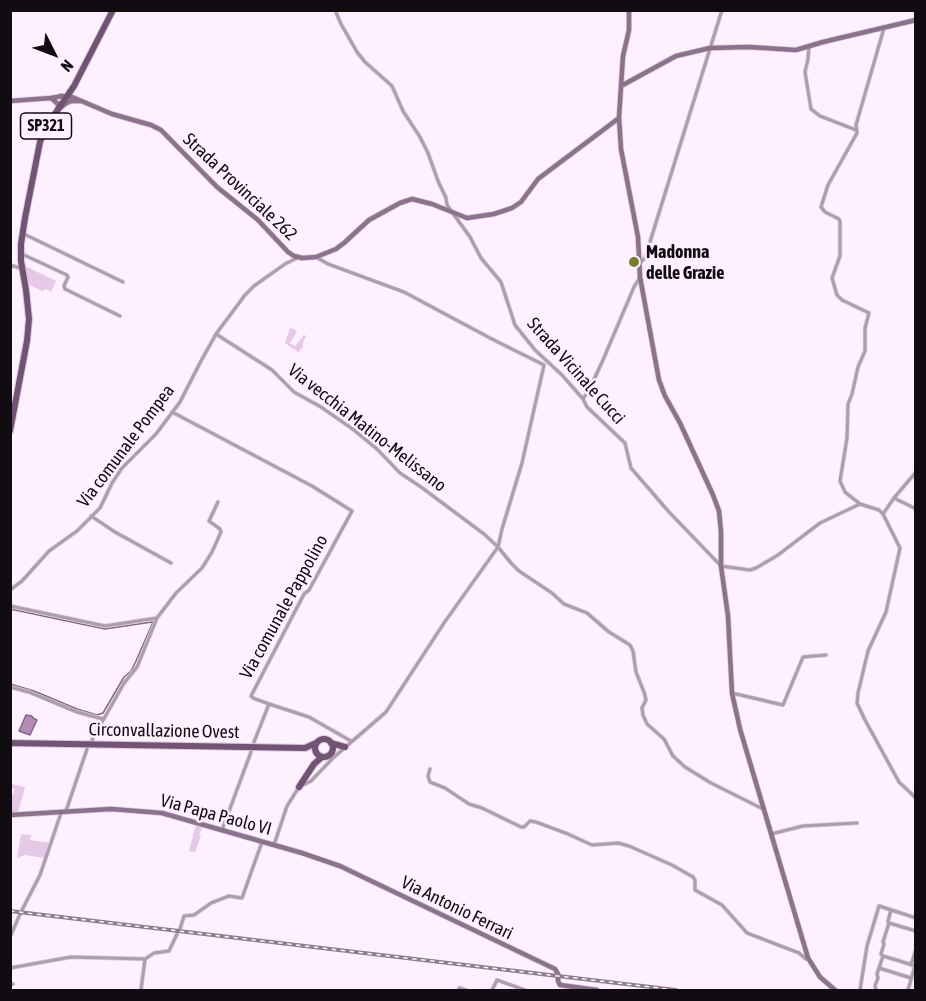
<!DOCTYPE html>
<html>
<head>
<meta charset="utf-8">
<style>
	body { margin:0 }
	#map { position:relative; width:926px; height:1001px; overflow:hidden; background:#fef0ff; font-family:"Asap Condensed",sans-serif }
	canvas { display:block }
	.frame { position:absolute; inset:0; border:12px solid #100c11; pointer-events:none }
	.north { position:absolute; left:24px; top:24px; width:60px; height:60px; -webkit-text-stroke:4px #fef0ff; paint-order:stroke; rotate:132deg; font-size:16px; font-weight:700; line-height:24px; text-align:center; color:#100c11 }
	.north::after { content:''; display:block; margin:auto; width:21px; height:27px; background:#100c11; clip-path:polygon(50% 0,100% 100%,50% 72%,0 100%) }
</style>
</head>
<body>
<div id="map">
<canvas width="926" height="1001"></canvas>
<div class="frame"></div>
<div class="north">N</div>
</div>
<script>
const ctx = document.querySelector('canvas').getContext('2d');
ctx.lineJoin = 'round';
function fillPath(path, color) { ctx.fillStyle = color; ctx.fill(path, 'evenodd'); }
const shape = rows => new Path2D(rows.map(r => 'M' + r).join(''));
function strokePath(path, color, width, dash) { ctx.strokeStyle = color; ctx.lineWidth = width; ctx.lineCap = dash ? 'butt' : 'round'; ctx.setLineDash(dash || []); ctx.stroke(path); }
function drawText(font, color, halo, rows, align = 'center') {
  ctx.font = font + ' "Asap Condensed",sans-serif'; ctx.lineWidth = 5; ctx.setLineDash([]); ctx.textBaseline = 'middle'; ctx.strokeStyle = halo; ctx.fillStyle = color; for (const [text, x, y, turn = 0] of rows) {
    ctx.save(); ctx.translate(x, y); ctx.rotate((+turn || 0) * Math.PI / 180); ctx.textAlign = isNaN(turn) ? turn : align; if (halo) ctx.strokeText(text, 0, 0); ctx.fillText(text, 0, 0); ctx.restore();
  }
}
const green = shape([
	[25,266,56,281,51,292,46,289,43,291,40,290,28,284],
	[290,328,294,329,297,332,290,343,295,346,304,335,306,336,303,342,303,347,300,351,298,352,285,343],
	[11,784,25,787,18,813,11,812,10,800,15,790,11,787],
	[196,824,205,827,205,828,202,828,199,835,201,836,195,852,189,851],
	[21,834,31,835,30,840,51,843,45,858,25,855,17,858]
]);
const water = shape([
	[26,715,32,716,33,718,37,720,30,735,19,731,26,715]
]);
const stream = shape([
	[10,609,105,629,152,622],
	[10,684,34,691,77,709,97,715,103,713,124,677,131,671,136,661,153,622]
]);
const street = shape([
	[335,10,341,24,357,52,365,62,392,86,403,111,420,137,428,153,438,181,446,198,447,205,470,237,481,258,501,282,515,325,535,350,562,375,583,399,587,407,625,443,631,468,669,512,721,566,750,570,756,568,778,555,820,523,860,504],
	[884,28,856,125,857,133,828,185,821,207,825,212,839,219,840,222,840,256,832,278,837,295,842,300,869,313,865,328,865,351,858,367,852,394,848,404,847,438,840,481,845,492,860,504,879,510,883,514,900,548,886,612,868,651,858,693,857,703,865,720,899,782,916,798],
	[809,46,808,59,805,72,811,109,820,116,856,130],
	[24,234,123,282],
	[22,254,67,275,68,277,64,286,65,289,120,316],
	[640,263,645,258,722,10],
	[10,265,20,268],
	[216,334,272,370,294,392,321,407,354,430,377,449,400,473,421,487,484,534,498,547,511,563,519,571,552,593,564,604,587,613,609,632,630,645,633,651,636,672,644,692,646,700,642,708,643,715,647,724,664,739,673,756,685,767,711,783,763,809],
	[583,399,591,386,603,360,634,287,639,279],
	[172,412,312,486,352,511,309,590,304,594,251,696,253,698,269,704,254,742],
	[894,498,916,509],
	[883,514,894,498,916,472],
	[91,516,115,532,171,563],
	[10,590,22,581,49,551,77,531,100,508,112,483,122,468,156,434,180,402,201,361,216,334,245,295,254,286,285,264,297,258],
	[10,606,105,626,157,618],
	[10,687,29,692,77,712,103,719],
	[732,693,783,705,803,657,826,655],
	[269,704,309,717,351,741],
	[92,740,124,683,137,667,157,618,176,593,202,568,212,552,221,532,220,529,209,521,218,502],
	[430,769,428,776,430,782,445,788,469,804,482,808,521,827,524,827,530,821,536,822,568,834,592,845,618,843,629,846,672,865,693,877,695,880,695,890,722,905,747,933,799,953,806,959,808,958],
	[66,811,87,749],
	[222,830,251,752],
	[771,834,803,826,857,823],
	[274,845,287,806,299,787,311,781,334,757,386,712,444,623,498,547,502,529,522,463,544,365,490,338,404,292,328,264,316,257],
	[889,923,916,931],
	[180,929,184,916,194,915,211,903,229,896,242,898,262,842],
	[10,937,21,912,40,875,61,813],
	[883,956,916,966],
	[911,965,916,949],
	[10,968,71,957,145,959],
	[879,968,911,978],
	[10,984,13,984],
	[459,988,466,990],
	[141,990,145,959,154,953,169,951,177,934],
	[492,990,497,980,525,990],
	[860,990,867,946,879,906,916,918],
	[876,990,875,986,878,978,877,974,883,956,881,954,884,944,883,942,889,923,888,921,891,910],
	[908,990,915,966]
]);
const secondary = shape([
	[629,10,629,30,623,56,621,86,619,118,621,149,638,237,640,277,659,380,665,396,680,423,713,495,719,511,721,532,721,566,728,616,732,693,740,729,808,958,820,977,835,990],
	[621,86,676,56,710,48,749,47,796,50,823,42,916,20],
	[60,96,72,97,112,114,151,125,161,130,217,187,258,220,288,252,294,256,302,258,316,257,336,249,344,243,369,220,400,203,412,199,432,204,467,218,494,214,512,208,521,202,538,179,619,118],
	[51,98,58,104,58,110,65,104,71,101,80,101],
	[10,101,51,98,63,96],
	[10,815,111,809,162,813,302,853,340,866,555,969,558,974,558,981,560,985,597,990]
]);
const primary = shape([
	[10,431,27,341,29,319,26,290,21,261,21,244,25,218,40,142,46,127,74,86,113,10],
	'315 748a9 9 0 1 1 18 0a9 9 0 1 1-18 0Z',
	[10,743,305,748,316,743],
	[331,743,345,747],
	[299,787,314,764,322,757]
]);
const rail = shape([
	[10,911,676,990]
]);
const markers = [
	[634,262,6,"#757f2b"]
];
const shields = [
	[46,126,51]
];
const shieldNames = [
	["SP321",46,126]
];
const streetNames = [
	["Strada Provinciale 262",240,187,43],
	["Strada Vicinale Cucci",576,371,48],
	["Via vecchia Matino-Melissano",367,428,38],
	["Via comunale Pompea",126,446,-53],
	["Via comunale Pappolino",284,607,-61],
	["Circonvallazione Ovest",164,731,1],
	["Via Papa Paolo VI",216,815,15],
	["Via Antonio Ferrari",457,908,26]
];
const poiNames = [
	["Madonna",646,252],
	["delle Grazie",646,273]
];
fillPath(green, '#e6c8e7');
fillPath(water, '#b48cb5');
strokePath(water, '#836684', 1.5);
strokePath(stream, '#836684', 1.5);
strokePath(street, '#d8ccd9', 4.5);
strokePath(secondary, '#d8ccd9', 6);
strokePath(primary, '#d8ccd9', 8);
strokePath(street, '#ae9caf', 3);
strokePath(secondary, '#8c728c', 4.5);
strokePath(primary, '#735373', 6);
strokePath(rail, '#89808a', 4);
strokePath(rail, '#fef0ff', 1.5, [4.5]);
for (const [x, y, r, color] of markers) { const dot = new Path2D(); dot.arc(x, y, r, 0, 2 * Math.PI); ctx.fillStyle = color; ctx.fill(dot); strokePath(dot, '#fef0ff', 2); }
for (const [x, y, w] of shields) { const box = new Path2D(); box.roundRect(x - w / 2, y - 13, w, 26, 4.5); ctx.fillStyle = '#fef0ff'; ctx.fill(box); strokePath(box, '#100c11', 1.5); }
drawText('bold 16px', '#100c11', null, shieldNames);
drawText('18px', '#100c11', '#fef0ff', streetNames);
drawText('bold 18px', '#100c11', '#fef0ff', poiNames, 'left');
</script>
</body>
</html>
